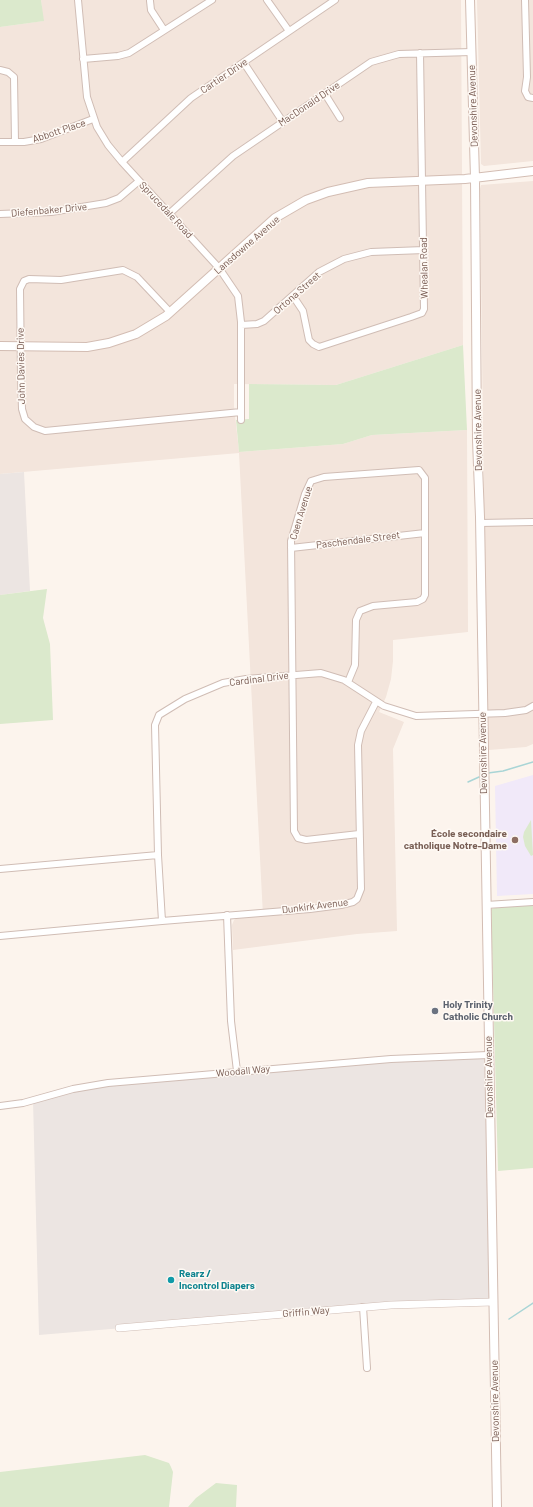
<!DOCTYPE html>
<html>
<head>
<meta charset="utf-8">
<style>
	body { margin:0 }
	canvas { display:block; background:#fcf4ed }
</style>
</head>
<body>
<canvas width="533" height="1507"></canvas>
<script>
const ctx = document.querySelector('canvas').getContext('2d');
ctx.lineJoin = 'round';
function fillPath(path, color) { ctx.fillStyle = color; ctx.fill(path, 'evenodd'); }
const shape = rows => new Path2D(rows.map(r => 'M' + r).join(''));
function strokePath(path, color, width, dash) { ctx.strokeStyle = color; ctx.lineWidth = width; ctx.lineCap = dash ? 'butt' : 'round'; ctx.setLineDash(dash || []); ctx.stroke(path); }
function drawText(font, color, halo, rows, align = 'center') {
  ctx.font = font + ' Barlow,sans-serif'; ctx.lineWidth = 3; ctx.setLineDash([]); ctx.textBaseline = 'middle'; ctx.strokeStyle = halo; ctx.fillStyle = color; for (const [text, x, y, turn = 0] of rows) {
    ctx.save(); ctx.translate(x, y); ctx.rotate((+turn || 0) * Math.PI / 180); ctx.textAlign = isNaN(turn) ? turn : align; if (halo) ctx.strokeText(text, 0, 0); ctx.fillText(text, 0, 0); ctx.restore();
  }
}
const residential = shape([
	[41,0,461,0,463,345,336,385,234,384,234,406,239,452,343,444,372,435,467,430,468,632,393,640,393,661,391,679,386,697,379,712,404,722,393,749,397,931,357,934,233,950,232,925,234,920,237,918,263,916,239,453,0,474,0,27,43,21],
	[477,0,533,0,533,161,484,166,481,164],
	[533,181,533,744,526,747,489,750,485,595,480,189,481,185]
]);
const industrial = shape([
	[24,472,30,591,0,595,0,474],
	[488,1055,493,1302,195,1322,39,1335,33,1100,73,1089,391,1059]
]);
const education = shape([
	[533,775,533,894,497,896,495,786]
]);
const green = shape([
	[0,0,41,0,44,21,0,27],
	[463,345,467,430,372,435,343,444,239,452,236,420,249,419,249,384,336,385],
	[47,589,43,618,50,644,53,720,0,724,0,595],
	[531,820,533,855,531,856,525,846,523,837,524,832],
	[533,905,533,1168,498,1171,491,909,499,907],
	[145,1455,169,1463,171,1467,173,1472,169,1507,0,1507,0,1472],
	[216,1483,237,1485,236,1507,188,1507,196,1498]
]);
const stream = shape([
	[488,773,503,771,533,762],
	[468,782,479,777],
	[509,1319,533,1303]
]);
const minor = shape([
	[78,0,87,97,97,127,108,145,122,162,219,268,238,296,241,322,241,420],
	[267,0,289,31],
	[525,0,527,77,525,91,528,97,533,98],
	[150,1,151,10,164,30],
	[83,59,118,56,129,53,212,0],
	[244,63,283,122],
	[0,70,8,72,14,77,15,142],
	[325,94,340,118],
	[0,142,24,142,41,139,93,119],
	[122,162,191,98,335,0],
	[170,213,233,156,371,62,399,54,472,52],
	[0,214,51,212,106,203,119,198,139,181],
	[293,296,303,311,309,340,313,344,319,347,411,317,422,313,424,309,420,53],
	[170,312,137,277,123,270,61,280,29,279,24,281,20,289,21,376,22,409,25,419,34,427,45,431,241,412],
	[241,325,257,324,264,321,319,272,344,259,371,252,424,250],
	[480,523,533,522],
	[291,548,425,533],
	[348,682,355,665,356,620,360,611,373,606,417,602,423,599,425,595,425,478,419,470,324,477,311,481,305,494,291,541,294,831,298,838,306,840,359,834],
	[376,702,361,731,358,745,361,889,357,899,353,902,341,905,310,909,162,921,158,855,155,725,159,715,185,699,223,683,246,679,321,673,344,680,384,706,416,716,505,713,526,710,533,706],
	[0,869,158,855],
	[486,905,533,902],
	[227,915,231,1021,237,1071],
	[0,936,162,921],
	[0,1106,23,1103,73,1089,108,1083,391,1059,488,1055],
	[363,1307,367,1368]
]);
const tertiary = shape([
	[119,1328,391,1305,493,1302]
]);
const secondary = shape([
	[470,0,475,178,477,440,480,517,497,1507],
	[0,346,87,347,109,343,136,334,166,316,275,218,306,200,328,192,368,183,465,179,533,171]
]);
const markers = [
	[515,840,4,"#8d6e63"],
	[435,1011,4,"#6b7280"],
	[171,1280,4,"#0f9aa8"]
];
const streetNames = [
	["Cartier Drive",224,76,-34],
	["MacDonald Drive",309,104,-34],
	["Devonshire Avenue",473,106,-92],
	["Abbott Place",59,131,-18],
	["Diefenbaker Drive",49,210,-5],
	["Sprucedale Road",166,210,47],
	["Lansdowne Avenue",247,245,-41],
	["Whealan Road",424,268,-91],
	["Ortona Street",297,293,-41],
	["John Davies Drive",21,366,-91],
	["Devonshire Avenue",478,430,-91],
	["Caen Avenue",301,513,-73],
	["Paschendale Street",358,540,-7],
	["Cardinal Drive",259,679,-7],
	["Devonshire Avenue",483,753,-91],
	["Dunkirk Avenue",315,906,-7],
	["Woodall Way",243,1071,-5],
	["Devonshire Avenue",489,1077,-91],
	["Griffin Way",306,1312,-5],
	["Devonshire Avenue",495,1401,-91]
];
const educationNames = [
	["École secondaire",507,834],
	["catholique Notre-Dame",507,846]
];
const worshipNames = [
	["Holy Trinity",443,1005],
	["Catholic Church",443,1017]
];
const cultureNames = [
	["Rearz /",179,1274],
	["Incontrol Diapers",179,1286]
];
fillPath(residential, '#f3e5dc');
fillPath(industrial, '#ece5e2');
fillPath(education, '#f1e9f9');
fillPath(green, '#dbe9cc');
strokePath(stream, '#a9d5d6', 1.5);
strokePath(minor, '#d0bdb5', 8);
strokePath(tertiary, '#d0bdb5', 8);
strokePath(secondary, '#d3bdb3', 10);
strokePath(minor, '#fff', 6);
strokePath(tertiary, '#fff', 7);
strokePath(secondary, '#fff', 8);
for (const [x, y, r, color] of markers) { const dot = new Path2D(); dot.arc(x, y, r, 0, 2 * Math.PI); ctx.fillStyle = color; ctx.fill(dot); strokePath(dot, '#fef9f4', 1.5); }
drawText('10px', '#765950', '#fef9f4', streetNames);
drawText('bold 10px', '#785e54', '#fef9f4', educationNames, 'right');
drawText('bold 10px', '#5b616d', '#fef9f4', worshipNames, 'left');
drawText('bold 10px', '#0d838f', '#fef9f4', cultureNames, 'left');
</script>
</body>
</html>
